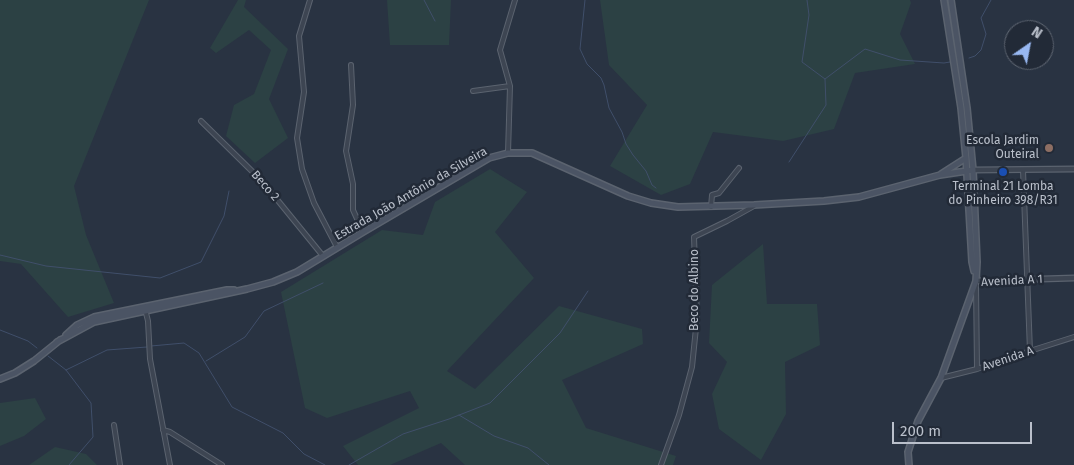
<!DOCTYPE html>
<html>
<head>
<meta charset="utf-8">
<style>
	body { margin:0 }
	#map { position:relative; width:1074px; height:465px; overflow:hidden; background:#293342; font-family:"Fira Sans",sans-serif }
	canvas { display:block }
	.north { position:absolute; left:1004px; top:20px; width:50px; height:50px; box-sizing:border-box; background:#222a37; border:1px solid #5f6672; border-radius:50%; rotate:33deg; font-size:14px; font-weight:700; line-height:20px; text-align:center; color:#bac0cb }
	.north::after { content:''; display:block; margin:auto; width:18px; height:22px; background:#98b8f2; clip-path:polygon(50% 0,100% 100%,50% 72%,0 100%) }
	.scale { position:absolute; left:892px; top:422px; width:140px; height:22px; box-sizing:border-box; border:2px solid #bac0cb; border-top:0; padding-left:6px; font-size:15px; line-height:18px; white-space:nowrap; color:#bac0cb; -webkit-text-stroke:4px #222a37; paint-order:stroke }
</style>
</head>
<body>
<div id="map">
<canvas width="1074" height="465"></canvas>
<div class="north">N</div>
<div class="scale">200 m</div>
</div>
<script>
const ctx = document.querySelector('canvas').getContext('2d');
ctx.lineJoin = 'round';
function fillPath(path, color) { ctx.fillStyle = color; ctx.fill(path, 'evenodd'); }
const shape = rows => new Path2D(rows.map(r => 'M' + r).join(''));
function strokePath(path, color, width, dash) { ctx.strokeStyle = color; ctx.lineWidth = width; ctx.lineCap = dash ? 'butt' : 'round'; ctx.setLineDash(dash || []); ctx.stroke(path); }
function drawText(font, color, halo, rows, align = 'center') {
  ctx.font = font + ' "Fira Sans",sans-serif'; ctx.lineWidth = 5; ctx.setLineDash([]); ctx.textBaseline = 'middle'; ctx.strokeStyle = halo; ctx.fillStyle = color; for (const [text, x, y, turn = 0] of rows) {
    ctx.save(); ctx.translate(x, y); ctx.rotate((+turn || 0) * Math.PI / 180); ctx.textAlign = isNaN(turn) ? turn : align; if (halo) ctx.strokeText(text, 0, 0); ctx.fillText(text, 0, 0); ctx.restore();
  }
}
const green = shape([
	[0,0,149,0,74,186,86,235,114,303,68,317,21,264,0,261],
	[238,0,246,0,244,7,288,49,269,99,288,138,255,163,226,136,234,105,254,94,271,50,249,30,216,53,210,48],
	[387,0,451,0,449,45,390,45],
	[600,0,910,0,911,3,900,34,915,64,855,73,834,129,783,141,713,132,690,184,661,195,610,166,647,105,609,65],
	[490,169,527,192,495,232,534,278,447,371,475,389,559,306,642,329,643,344,562,380,586,428,676,456,673,465,465,465,441,443,390,465,358,465,343,446,419,408,410,391,327,418,305,408,281,292,382,230,423,235,435,202],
	[763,244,767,304,817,304,820,345,785,362,786,414,761,460,719,429,712,394,727,362,709,343,712,285],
	[35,398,46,419,24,436,0,446,0,403],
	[55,447,86,454,97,465,29,465]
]);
const stream = shape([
	[424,0,435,21],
	[585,0,580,49,587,64,601,78,604,85,609,108,622,132,626,144,633,155,646,171,652,185,656,188],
	[969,58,975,56,981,50,986,34,981,18,991,0],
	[825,79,865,49,900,60,944,63,950,62],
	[789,162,826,105,825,79,802,62,809,15,807,0],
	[0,255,46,266,160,278,201,262,224,216,229,191],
	[0,330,28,341,37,348],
	[151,346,184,343,199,353,232,407,283,433,304,454,325,465],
	[48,356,66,370,91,403,93,437,69,465],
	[206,361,245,337,264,311,323,283],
	[66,370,107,350,147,347],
	[459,415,494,436,528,448,549,465],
	[349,465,403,434,449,419,490,403,560,333,588,291]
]);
const minor = shape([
	[310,0,299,36,304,92,297,138,302,169,314,203,337,247],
	[351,65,353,105,346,151,353,184,353,210,363,232],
	[473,91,510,86],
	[201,121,262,181,323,256],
	[508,153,510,86,500,50,515,0],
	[1023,170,1030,351],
	[711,207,712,195,719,193,739,168],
	[976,284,977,369],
	[145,309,148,321,150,359,170,465],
	[941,378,977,369,1030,351,1074,337],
	[114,425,120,465],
	[163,430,170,432,222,465],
	[661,465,679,415,692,367,697,318,694,237,727,221,754,206]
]);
const tertiary = shape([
	[973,170,1074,169],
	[976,281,1074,278]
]);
const secondary = shape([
	[944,0,961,108,966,158,972,262,974,271],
	[941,174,966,158],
	[66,335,77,325,94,317,227,290,234,290],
	[57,342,94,322,247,289,273,282,297,272,363,232,489,158,508,153,532,153,628,196,651,203,678,207,754,205,824,201,859,197,940,175,973,170],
	[0,379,15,373,34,361,60,340],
	[909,465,908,452,918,421,941,378,976,281,977,262,973,170,967,108,951,0]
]);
const markers = [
	[1049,148,5,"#8d6e63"],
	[1003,172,5,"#1a4fb4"]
];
const poiNames = [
	["Escola Jardim",1039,141],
	["Outeiral",1039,155],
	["Terminal 21 Lomba",1003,187,"center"],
	["do Pinheiro 398/R31",1003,201,"center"]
];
const streetNames = [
	["Beco 2",265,186,49],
	["Estrada João Antônio da Silveira",411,194,-30],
	["Avenida A 1",1012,281,-3],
	["Beco do Albino",695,290,-90],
	["Avenida A",1008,359,-19]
];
fillPath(green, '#2c4144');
strokePath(stream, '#404f6a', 1);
strokePath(minor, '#5b636f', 6);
strokePath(tertiary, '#5b636f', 7);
strokePath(secondary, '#5b636f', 8);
strokePath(minor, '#3d4552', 4);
strokePath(tertiary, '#3d4552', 4.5);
strokePath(secondary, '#4b5464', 5);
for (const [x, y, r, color] of markers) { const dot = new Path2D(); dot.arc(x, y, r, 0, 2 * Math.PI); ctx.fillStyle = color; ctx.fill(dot); strokePath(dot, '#222a37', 2); }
drawText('12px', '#bac0cb', '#222a37', poiNames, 'right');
drawText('12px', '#bac0cb', '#222a37', streetNames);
</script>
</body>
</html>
